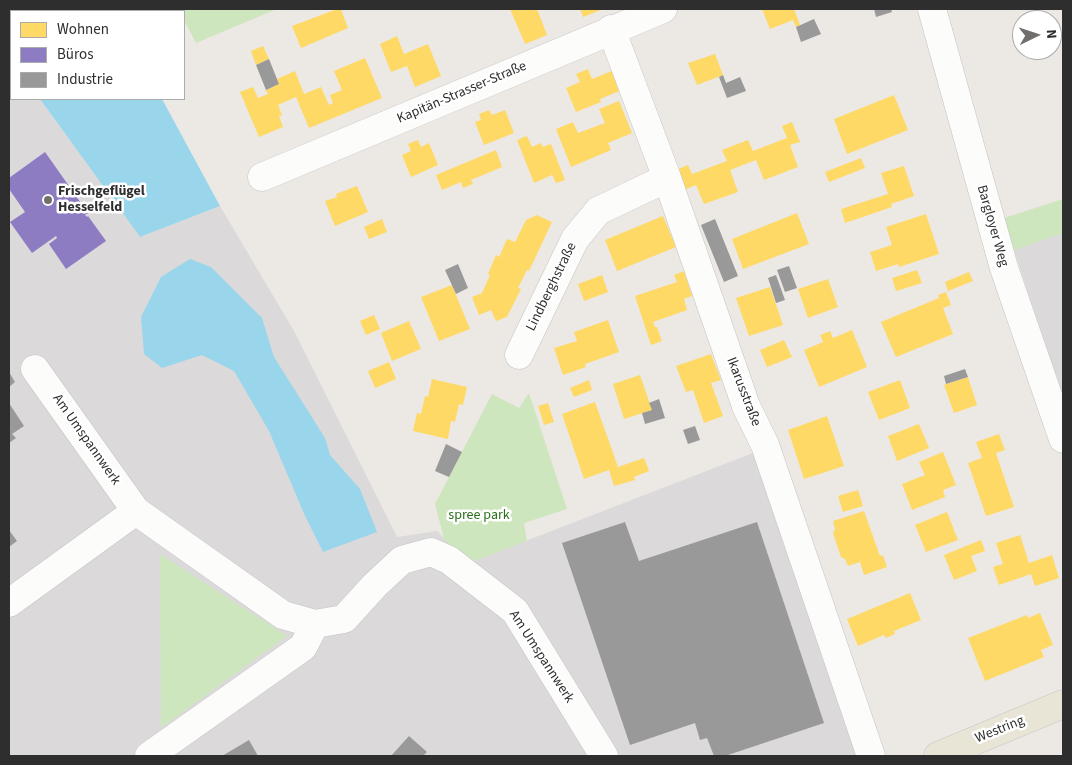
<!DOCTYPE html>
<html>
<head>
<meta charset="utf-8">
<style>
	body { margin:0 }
	#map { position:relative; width:1072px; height:765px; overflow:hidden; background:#ece8e4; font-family:"Source Sans 3",sans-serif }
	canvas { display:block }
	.frame { position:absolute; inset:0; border:10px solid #2e2e2e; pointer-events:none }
	.legend { position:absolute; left:10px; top:10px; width:175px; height:90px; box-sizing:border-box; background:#fff; border:1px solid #ababab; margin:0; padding:6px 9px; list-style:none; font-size:15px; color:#2e2e2e }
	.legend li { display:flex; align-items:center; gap:10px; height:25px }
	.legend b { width:25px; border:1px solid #ababab }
	.north { position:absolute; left:1012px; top:10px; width:50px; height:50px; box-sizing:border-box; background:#fff; border:1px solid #ababab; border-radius:50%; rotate:86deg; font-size:14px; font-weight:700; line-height:20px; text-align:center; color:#2e2e2e }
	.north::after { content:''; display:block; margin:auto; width:18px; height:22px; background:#706f6e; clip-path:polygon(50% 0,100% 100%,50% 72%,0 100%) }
</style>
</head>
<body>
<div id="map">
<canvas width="1072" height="765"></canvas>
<div class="frame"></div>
<ul class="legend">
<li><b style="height:14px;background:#ffd966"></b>Wohnen</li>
<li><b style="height:14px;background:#8e7cc3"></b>Büros</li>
<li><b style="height:14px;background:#999"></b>Industrie</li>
</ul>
<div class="north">N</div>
</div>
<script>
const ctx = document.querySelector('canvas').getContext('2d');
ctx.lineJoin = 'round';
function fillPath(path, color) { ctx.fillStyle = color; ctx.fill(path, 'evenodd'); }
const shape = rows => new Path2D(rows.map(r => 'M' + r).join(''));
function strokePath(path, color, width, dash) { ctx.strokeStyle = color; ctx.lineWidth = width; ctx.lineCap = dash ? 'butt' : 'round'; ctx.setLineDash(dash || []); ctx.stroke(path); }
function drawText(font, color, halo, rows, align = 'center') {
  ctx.font = font + ' "Source Sans 3",sans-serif'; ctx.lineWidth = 5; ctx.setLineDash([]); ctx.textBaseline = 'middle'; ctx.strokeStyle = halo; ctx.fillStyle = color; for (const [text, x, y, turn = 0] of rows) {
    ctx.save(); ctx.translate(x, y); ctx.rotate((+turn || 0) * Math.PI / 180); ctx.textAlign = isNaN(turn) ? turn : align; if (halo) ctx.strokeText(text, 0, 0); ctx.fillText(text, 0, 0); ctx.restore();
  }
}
const industrial = shape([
	[9,9,33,9,33,11,11,11,11,99,40,99,140,237,220,206,294,331,397,537,437,531,469,563,758,451,865,756,9,756],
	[1063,233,1063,398,1014,250]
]);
const green = shape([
	[178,9,277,9,196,43,184,20,184,11,179,11],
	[1063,199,1063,233,1014,250,1001,219],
	[529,393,567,509,524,523,527,541,469,563,444,539,435,504,492,394,519,408],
	[160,554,287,636,161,728]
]);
const water = shape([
	[33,9,154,9,155,11,33,11],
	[40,99,162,99,220,206,140,237],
	[190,259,211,267,262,318,274,357,325,438,330,455,360,489,377,532,323,552,305,516,269,431,234,371,202,355,162,368,144,354,141,317,161,277]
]);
const homes = shape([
	[337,9,341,9,348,28,301,48,292,26],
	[510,9,537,9,547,35,525,44],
	[580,9,603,9,583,17],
	[762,9,794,9,800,25,796,27,793,20,770,29],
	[397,36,404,54,428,44,441,76,415,87,407,66,391,72,380,44],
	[263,46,269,59,256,65,251,51],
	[715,54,723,75,697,85,688,63],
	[365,58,382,98,309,128,296,97,278,105,282,115,279,116,283,127,259,137,240,92,253,87,258,98,268,94,266,90,279,84,277,79,295,71,304,94,321,87,329,105,333,103,330,95,342,90,334,71],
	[588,69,592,79,614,70,622,90,600,99,601,102,576,112,566,88,580,82,576,74],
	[894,95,908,130,847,154,834,119],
	[619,101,632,133,608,143,611,150,571,167,556,129,573,122,578,133,605,123,599,109],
	[489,110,492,115,505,110,514,133,484,145,475,122,481,120,479,114],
	[792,122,800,142,790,145,798,167,764,180,756,160,730,170,738,192,704,204,696,185,684,190,676,170,688,165,692,174,727,161,722,150,748,140,753,151,787,138,782,126],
	[527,136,532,147,541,143,543,147,551,144,565,180,556,183,552,175,534,183,517,140],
	[418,140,421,147,429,143,438,165,411,177,402,155,411,151,408,144],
	[496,150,502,167,471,180,473,184,463,188,461,182,442,190,436,175],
	[861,158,865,168,829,182,825,172],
	[904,166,914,196,891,204,892,207,845,223,841,209,888,194,881,173],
	[357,186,368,212,335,226,325,201,337,197,336,194],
	[797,213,809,244,743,269,732,239],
	[926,214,939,254,899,267,898,264,876,271,870,252,892,245,886,227],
	[537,215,552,222,529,271,527,270,518,288,521,289,507,317,496,321,491,310,479,315,472,297,482,293,490,275,488,274,496,255,499,257,507,239,515,242,526,220],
	[663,216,676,247,617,271,605,240],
	[382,219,387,232,369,239,364,227],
	[917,270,922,283,896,291,892,278],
	[684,271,692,296,684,299,687,310,653,322,655,327,657,327,662,341,651,345,635,296,677,282,674,275],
	[969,272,973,281,948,291,945,282],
	[602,275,608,292,584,301,578,284],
	[828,279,838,307,808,318,798,289],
	[452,285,470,329,439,341,421,297],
	[770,287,783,325,749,336,736,298],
	[946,292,951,305,943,308,953,334,896,357,881,322,939,298,938,295],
	[374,315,380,329,366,335,360,321],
	[608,320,619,352,585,364,586,367,563,375,554,348,577,341,574,332],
	[409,321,421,349,392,361,381,333],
	[852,330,867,367,819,387,804,350,823,342,820,335,830,331,833,338],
	[784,340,792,357,767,367,760,350],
	[711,354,721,380,711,383,723,416,704,423,693,390,686,392,676,366],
	[389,362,396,379,375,388,368,371],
	[640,375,652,410,624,419,613,384],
	[968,377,977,405,954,413,944,385],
	[432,379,467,387,463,405,459,404,455,422,451,421,448,439,413,431,417,413,421,414,425,396,428,397],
	[589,380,592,390,574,397,570,388],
	[900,380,910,408,879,420,868,392],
	[595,402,618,467,644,458,649,471,634,477,635,480,614,486,609,470,584,479,562,414],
	[548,403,554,422,544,425,538,406],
	[827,416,844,466,804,479,788,430],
	[919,424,929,448,897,461,888,436],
	[999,434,1005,450,996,453,1014,507,986,516,968,463,982,458,976,442],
	[943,452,956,485,943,490,945,497,912,510,902,484,925,475,919,462],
	[858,490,863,506,843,512,838,496],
	[864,511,880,556,883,555,887,567,864,575,860,562,848,566,845,559,841,557,833,533,835,529,833,521],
	[947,512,958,540,926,552,915,525],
	[1020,535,1029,563,1052,555,1059,578,1035,586,1031,574,999,585,993,567,1003,564,996,543],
	[981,540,985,551,971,556,977,571,954,580,944,555],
	[910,593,921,620,894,631,895,634,886,638,884,635,858,646,847,619],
	[1040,613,1053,645,1041,650,1044,657,985,681,968,638,1027,615,1028,618]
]);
const offices = shape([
	[45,152,88,213,85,215,87,217,88,216,106,241,66,269,49,244,57,238,56,236,32,253,10,222,25,212,9,189,9,178]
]);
const industry = shape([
	[874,9,891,9,892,12,876,17],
	[814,19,821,34,801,42,796,27],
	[269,59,279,84,266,90,256,65],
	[723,75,726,83,740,77,746,91,727,98,719,77],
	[715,219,738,276,724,282,701,225],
	[458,264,468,288,456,294,445,270],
	[789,266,797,288,785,292,777,270],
	[776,275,785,300,776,303,768,278],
	[965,369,968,377,946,384,944,376],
	[9,372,15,382,9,387],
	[659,399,665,418,645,424,642,413,652,410,649,403],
	[9,403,24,426,12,434,16,438,9,443],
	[695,426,700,440,688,444,683,430],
	[446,444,462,452,449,477,435,471],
	[625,522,639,561,757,522,824,723,725,756,714,756,707,738,700,740,695,723,630,745,562,543],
	[9,530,17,541,9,547],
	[409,736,427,752,423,756,391,756],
	[249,740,258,756,222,756]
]);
const minor = shape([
	[932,9,1004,268,1063,439],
	[611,29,667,178,746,406,765,445,871,756],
	[262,177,663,9],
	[519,355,575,239,598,211,667,178],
	[35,369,136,511],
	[9,603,136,511,283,615,315,624,344,619,375,585,402,560,431,552,449,560,515,611,604,756],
	[149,756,303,647,315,624]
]);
const major = shape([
	[938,756,1063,704]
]);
const markers = [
	[48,200,5,"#706f6e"]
];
const streetNames = [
	["Kapitän-Strasser-Straße",462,93,-23],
	["Bargloyer Weg",992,226,74],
	["Lindberghstraße",552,287,-64],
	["Ikarusstraße",743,392,69],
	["Am Umspannwerk",86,440,55],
	["Am Umspannwerk",541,657,57],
	["Westring",1000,730,-22]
];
const poiNames = [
	["Frischgeflügel",58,192],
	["Hesselfeld",58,208]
];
const parkNames = [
	["spree park",479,516]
];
fillPath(industrial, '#dcd9db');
fillPath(green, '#cee6be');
fillPath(water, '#99d6ec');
fillPath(homes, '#ffd966');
fillPath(offices, '#8e7cc3');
fillPath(industry, '#999');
strokePath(minor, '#c5c4c5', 29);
strokePath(major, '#c6c5c4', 29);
strokePath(minor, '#fcfcfb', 28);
strokePath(major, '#e8e4d6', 28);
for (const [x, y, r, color] of markers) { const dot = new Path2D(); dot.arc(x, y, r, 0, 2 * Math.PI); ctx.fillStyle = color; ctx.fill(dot); strokePath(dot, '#fff', 2); }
drawText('14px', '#2e2e2e', '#fff', streetNames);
drawText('bold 14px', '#2e2e2e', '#fff', poiNames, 'left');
drawText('14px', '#2c6e1b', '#fff', parkNames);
</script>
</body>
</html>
